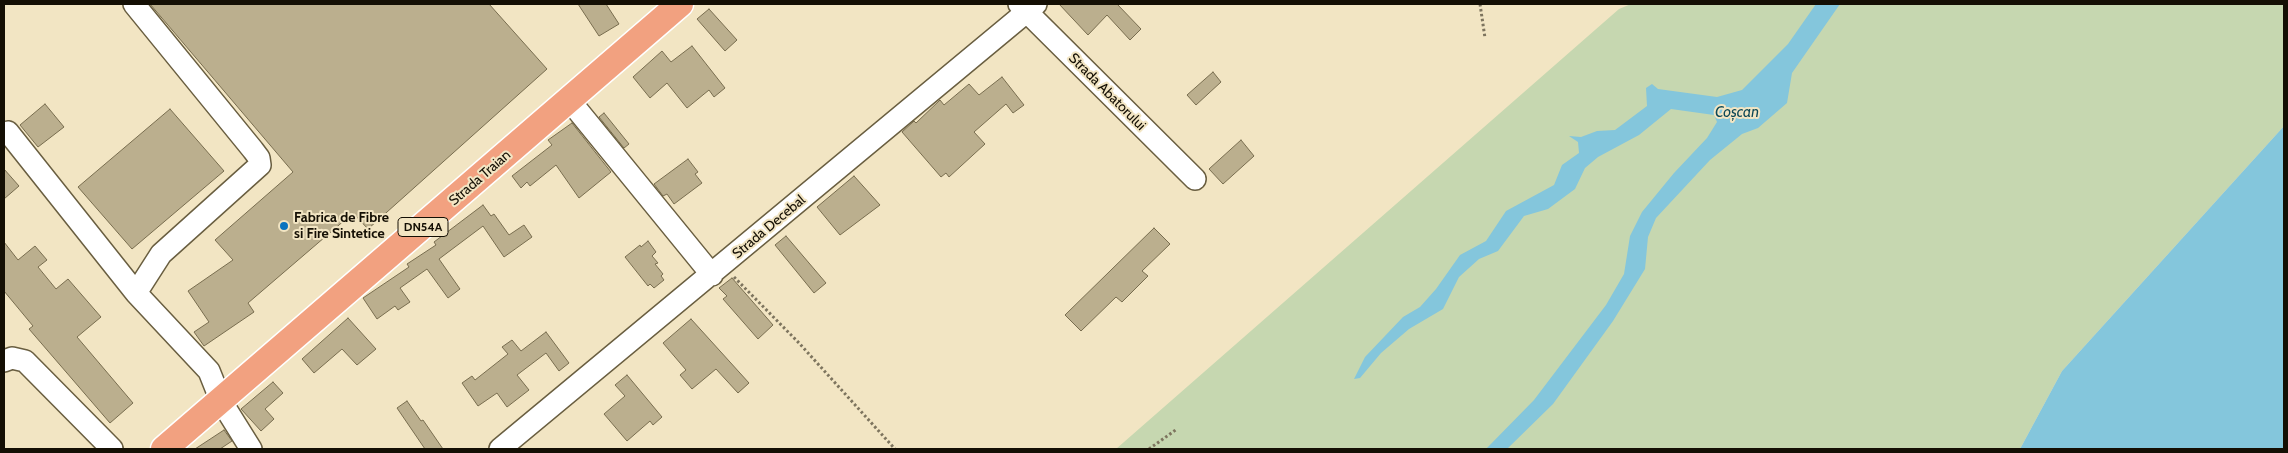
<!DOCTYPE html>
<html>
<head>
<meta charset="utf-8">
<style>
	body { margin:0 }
	#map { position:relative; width:2288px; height:453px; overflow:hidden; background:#f2e5c3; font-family:Cabin,sans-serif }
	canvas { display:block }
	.frame { position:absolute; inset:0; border:5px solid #140f04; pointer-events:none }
</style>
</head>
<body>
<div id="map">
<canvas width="2288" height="453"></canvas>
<div class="frame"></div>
</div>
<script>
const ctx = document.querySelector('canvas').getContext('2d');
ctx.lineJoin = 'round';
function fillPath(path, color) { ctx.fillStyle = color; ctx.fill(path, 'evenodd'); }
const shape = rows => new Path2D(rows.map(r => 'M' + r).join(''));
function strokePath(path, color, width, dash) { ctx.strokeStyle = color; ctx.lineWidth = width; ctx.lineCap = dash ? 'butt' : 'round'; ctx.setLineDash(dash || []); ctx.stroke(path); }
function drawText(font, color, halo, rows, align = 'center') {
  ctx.font = font + ' Cabin,sans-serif'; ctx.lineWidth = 4; ctx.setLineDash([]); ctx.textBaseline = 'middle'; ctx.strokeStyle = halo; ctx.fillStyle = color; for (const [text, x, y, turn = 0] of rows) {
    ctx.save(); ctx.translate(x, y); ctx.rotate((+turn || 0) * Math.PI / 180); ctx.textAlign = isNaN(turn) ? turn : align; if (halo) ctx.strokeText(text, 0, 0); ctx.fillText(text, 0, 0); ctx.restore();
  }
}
const green = shape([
	[1631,4,2284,4,2284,126,2062,371,2020,449,1116,449,1619,9]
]);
const water = shape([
	[1816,4,1840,4,1792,73,1787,103,1758,128,1742,134,1710,160,1656,218,1648,237,1645,269,1613,321,1553,404,1507,449,1486,449,1534,400,1606,305,1624,274,1630,236,1642,212,1674,173,1707,138,1717,122,1714,115,1671,109,1639,135,1598,157,1585,168,1575,189,1548,209,1524,216,1498,251,1479,259,1459,277,1443,309,1409,329,1381,353,1360,378,1354,379,1365,357,1403,317,1420,307,1436,289,1460,255,1486,241,1506,211,1554,185,1562,165,1579,153,1578,142,1569,136,1581,137,1597,131,1615,130,1647,106,1646,88,1652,84,1658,89,1717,97,1742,90,1788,44],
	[2284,126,2284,449,2020,449,2062,371]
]);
const building = shape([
	[150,4,489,4,547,69,368,229,353,213,248,303,254,312,204,346,194,332,209,322,188,291,233,260,215,240,293,172,150,4],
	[578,4,606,4,619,24,599,36,578,4],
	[1059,4,1117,4,1141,29,1130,40,1107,15,1088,35,1059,4],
	[709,9,737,40,725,51,697,19,709,9],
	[692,46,725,88,714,97,709,90,687,108,667,83,650,98,633,77,662,51,671,62,692,46],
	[1213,72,1221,82,1196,105,1187,95,1213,72],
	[1002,77,1024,105,1013,113,1006,104,974,132,985,144,949,177,946,173,941,177,902,132,914,121,916,123,940,100,944,105,969,84,979,95,1002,77],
	[45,104,64,127,38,147,20,125,45,104],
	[170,109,224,171,132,249,78,187,170,109],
	[604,113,629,144,624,148,599,117,604,113],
	[572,123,611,172,579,198,556,165,530,186,527,182,521,188,512,176,552,145,548,140,572,123],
	[1241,140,1254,156,1223,184,1209,169,1241,140],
	[688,159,698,172,695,174,702,183,674,204,667,194,663,196,654,184,688,159],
	[4,169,19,186,4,199,4,169],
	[854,176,880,205,840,235,817,207,854,176],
	[483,205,491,216,494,214,509,235,524,225,532,237,504,257,483,226,439,259,460,289,448,298,427,269,400,288,410,302,398,310,395,306,377,319,363,298,409,267,407,264,436,245,434,242,483,205],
	[1154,228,1170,244,1142,271,1148,276,1122,302,1116,297,1081,331,1065,315,1154,228],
	[786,236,826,283,814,293,775,245,786,236],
	[648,241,656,252,652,256,658,263,655,264,663,274,661,276,664,280,654,288,650,284,648,286,625,257,640,245,641,247,648,241],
	[4,242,18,260,35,246,47,260,38,267,56,289,68,279,101,317,77,337,133,403,110,423,29,329,33,326,4,291,4,242],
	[732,278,773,325,758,339,723,299,727,296,719,288,732,278],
	[348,318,376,349,357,365,342,349,314,373,302,359,348,318],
	[691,319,749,383,738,393,716,369,692,389,680,375,686,370,663,343,691,319],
	[546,332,569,363,559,371,546,353,517,375,529,390,507,407,497,393,478,406,462,383,472,376,475,380,508,354,502,347,512,340,521,351,546,332],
	[627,375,662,417,653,425,650,421,627,441,604,414,625,396,615,385,627,375],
	[273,382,283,393,265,409,274,419,261,431,241,409,273,382],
	[407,401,421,421,423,420,443,449,425,449,397,408,407,401],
	[224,430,232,441,220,449,195,449,224,430]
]);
const path = shape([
	[1480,4,1485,38],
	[734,277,799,343,895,449],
	[1149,449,1177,429]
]);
const minor = shape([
	[134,4,253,150,259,158,260,165,161,254,136,293],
	[1019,4,1195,179],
	[570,101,712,275],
	[8,132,136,293,209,371,221,401,251,449],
	[4,361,12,358,25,361,112,449],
	[500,449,1036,4]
]);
const major = shape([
	[164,449,680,4]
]);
const markers = [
	[284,226,5,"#0973bf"]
];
const shields = [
	[423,227,50]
];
const shieldNames = [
	["DN54A",423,227]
];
const streetNames = [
	["Strada Abatorului",1107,92,45],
	["Strada Traian",480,178,-41],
	["Strada Decebal",769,227,-40]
];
const poiNames = [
	["Fabrica de Fibre",294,218],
	["si Fire Sintetice",294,234]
];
const waterNames = [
	["Coșcan",1737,113]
];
fillPath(green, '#c6d7b0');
fillPath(water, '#84c6dc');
fillPath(building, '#bbaf8e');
strokePath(building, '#786d4f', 1);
strokePath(minor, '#695e40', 24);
strokePath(major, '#fff', 29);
strokePath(path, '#7d745e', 3, [2.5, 2.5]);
strokePath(minor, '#fff', 21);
strokePath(major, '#f2a180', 26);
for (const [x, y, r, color] of markers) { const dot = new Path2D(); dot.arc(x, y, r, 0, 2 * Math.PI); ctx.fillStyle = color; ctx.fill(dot); strokePath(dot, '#f2e5c3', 2); }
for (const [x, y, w] of shields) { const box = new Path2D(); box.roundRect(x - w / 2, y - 9.5, w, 19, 4); ctx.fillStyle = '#f2e5c3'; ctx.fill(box); strokePath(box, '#140f04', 1); }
drawText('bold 12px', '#140f04', null, shieldNames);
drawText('14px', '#140f04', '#f2e5c3', streetNames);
drawText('bold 14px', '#140f04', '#f2e5c3', poiNames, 'left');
drawText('italic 15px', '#0b4756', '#f2e5c3', waterNames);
</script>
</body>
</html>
